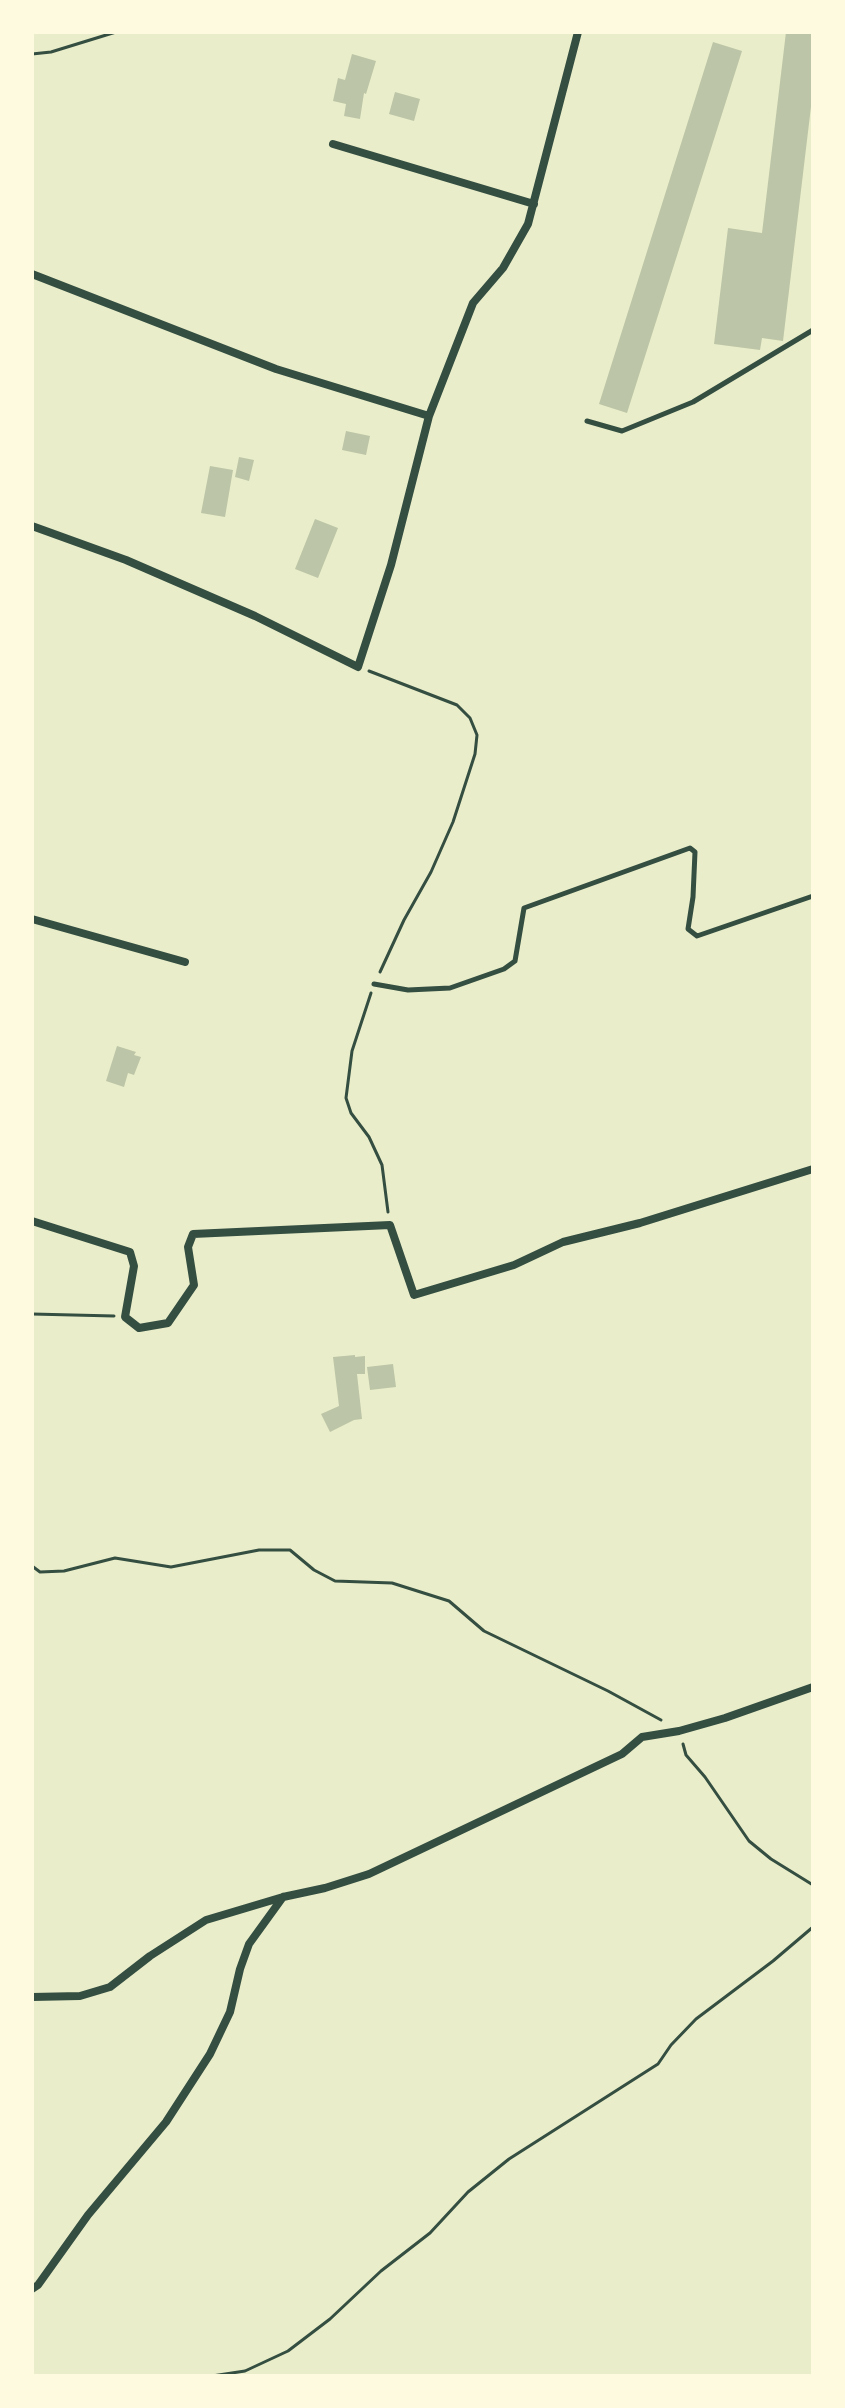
<!DOCTYPE html>
<html>
<head>
<meta charset="utf-8">
<style>
	body { margin:0 }
	#map { position:relative; width:845px; height:2408px; overflow:hidden; background:#e9edc9; font-family:Spectral,serif }
	canvas { display:block }
	.frame { position:absolute; inset:0; border:34px solid #fefae0; pointer-events:none }
</style>
</head>
<body>
<div id="map">
<canvas width="845" height="2408"></canvas>
<div class="frame"></div>
</div>
<script>
const ctx = document.querySelector('canvas').getContext('2d');
ctx.lineJoin = 'round';
function fillPath(path, color) { ctx.fillStyle = color; ctx.fill(path, 'evenodd'); }
const shape = rows => new Path2D(rows.map(r => 'M' + r).join(''));
function strokePath(path, color, width, dash) { ctx.strokeStyle = color; ctx.lineWidth = width; ctx.lineCap = dash ? 'butt' : 'round'; ctx.setLineDash(dash || []); ctx.stroke(path); }
const building = shape([
	[786,32,813,34,813,90,783,341,762,338,760,350,714,344,728,228,762,233],
	[713,42,742,51,627,413,599,404],
	[352,54,376,61,366,94,364,93,360,119,344,116,346,104,333,101,338,78,345,80],
	[395,92,420,99,414,121,389,114],
	[346,431,370,436,366,455,342,450],
	[239,457,254,460,249,481,235,477],
	[210,466,233,470,225,517,201,513],
	[315,519,338,528,318,578,295,569],
	[117,1046,136,1052,134,1055,141,1057,134,1075,128,1073,124,1087,106,1081],
	[355,1355,355,1357,365,1356,365,1374,357,1374,362,1419,354,1420,330,1432,321,1414,339,1406,333,1357],
	[393,1364,396,1387,370,1390,367,1367]
]);
const path = shape([
	[32,54,51,52,116,32],
	[369,671,457,705,470,718,477,735,475,754,453,822,431,872,404,920,380,972],
	[371,993,352,1051,346,1098,351,1113,369,1137,382,1165,388,1212],
	[32,1314,114,1316],
	[32,1566,40,1572,64,1571,115,1558,171,1567,259,1550,290,1550,314,1570,335,1581,392,1583,449,1601,484,1631,608,1691,661,1720],
	[683,1744,686,1755,705,1777,749,1841,771,1859,813,1885],
	[212,2376,245,2371,288,2351,330,2319,381,2271,430,2233,468,2192,509,2159,658,2064,671,2045,696,2019,773,1961,813,1927]
]);
const service = shape([
	[587,421,622,431,693,402,813,330],
	[374,984,408,990,450,988,504,969,515,961,524,908,690,848,695,852,693,897,688,929,697,936,813,896]
]);
const minor = shape([
	[333,144,534,204],
	[32,274,276,369,429,416],
	[32,526,126,560,255,616,358,667,391,565,429,416,473,303,503,268,528,224,578,32],
	[32,919,185,962],
	[32,1221,130,1252,134,1266,125,1317,139,1328,168,1323,194,1285,188,1247,193,1234,390,1225,414,1295,514,1265,563,1242,640,1223,813,1169],
	[32,1997,80,1996,110,1987,150,1956,206,1920,283,1897,325,1888,369,1874,622,1754,642,1737,679,1731,725,1718,813,1687],
	[32,2289,38,2285,88,2215,166,2122,210,2054,230,2012,240,1969,249,1944,283,1897]
]);
fillPath(building, '#bcc5a7');
strokePath(path, '#344e41', 3);
strokePath(service, '#344e41', 5);
strokePath(minor, '#344e41', 8);
</script>
</body>
</html>
